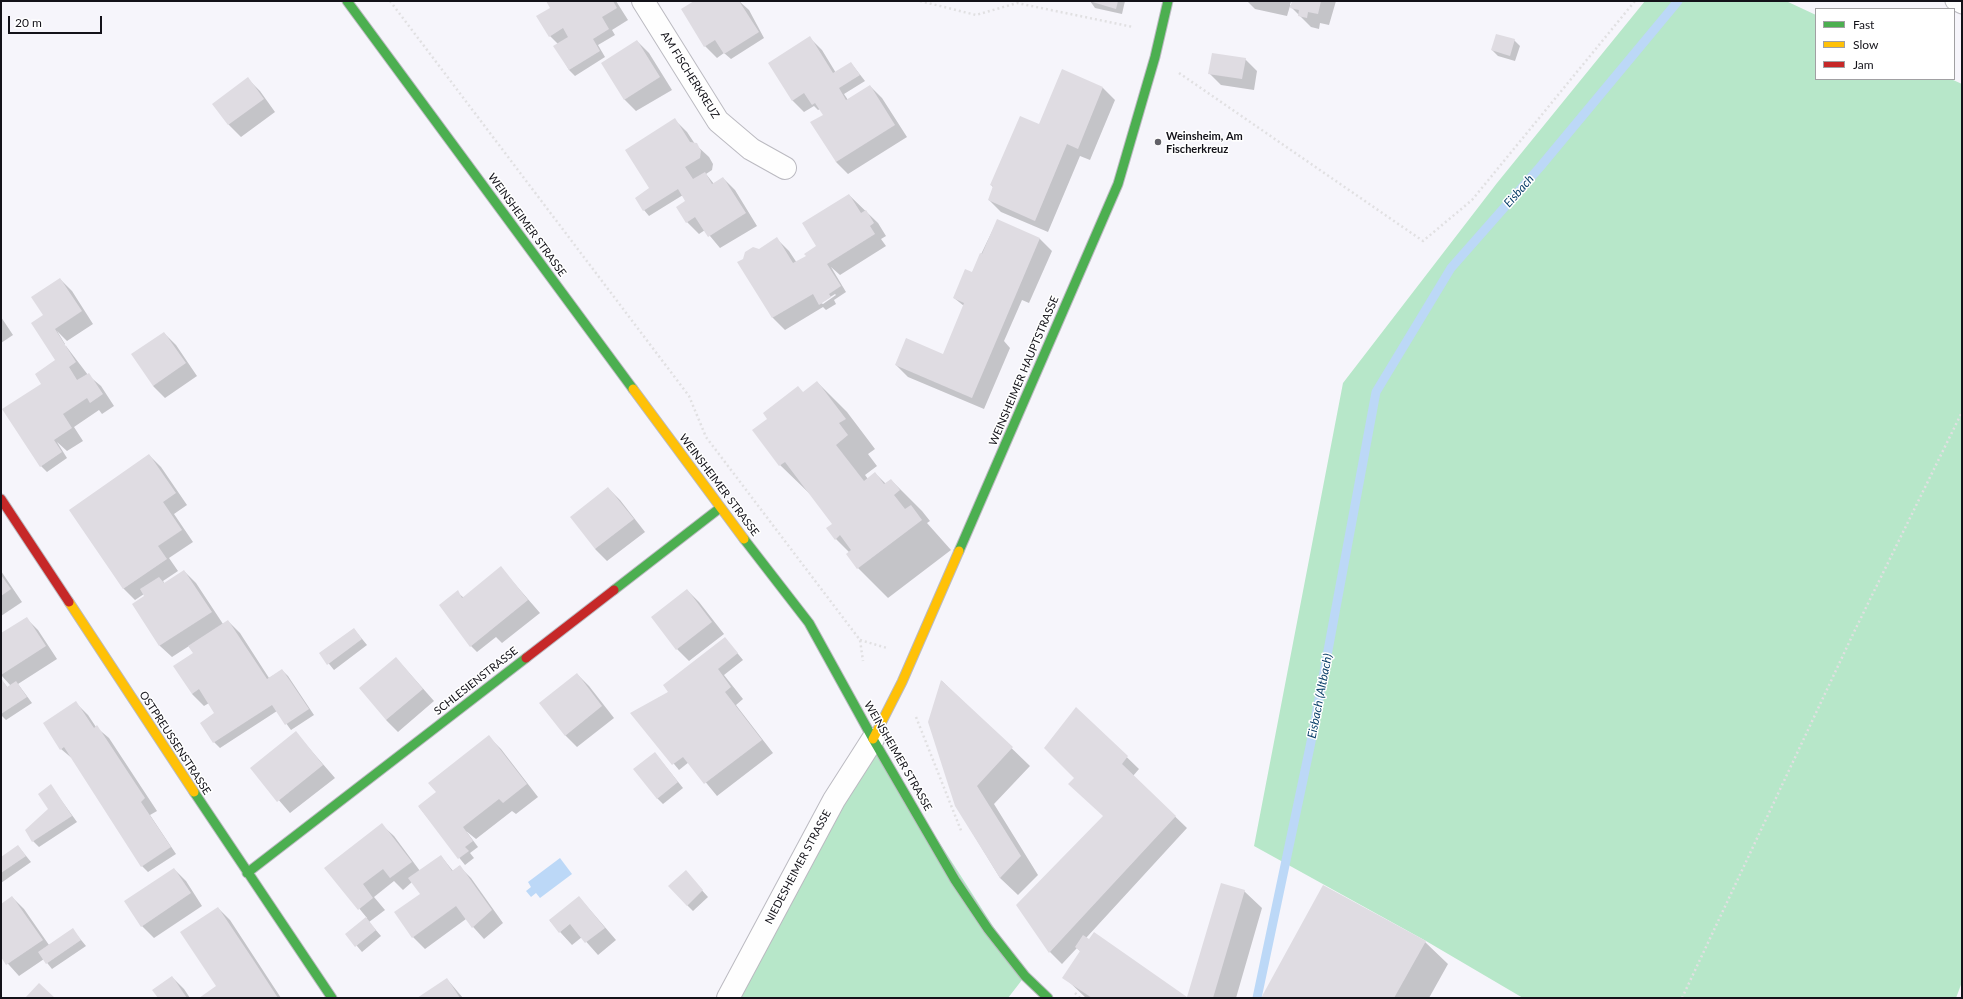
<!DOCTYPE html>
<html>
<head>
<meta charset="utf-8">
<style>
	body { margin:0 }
	#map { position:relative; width:1963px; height:999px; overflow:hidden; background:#f6f5fb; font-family:Lato,sans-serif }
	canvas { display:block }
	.frame { position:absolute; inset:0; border:2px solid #131219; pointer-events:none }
	.legend { position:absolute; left:1815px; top:8px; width:140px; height:72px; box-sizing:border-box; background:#fff; border:1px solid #a1a0a3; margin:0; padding:5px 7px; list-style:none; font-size:12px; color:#131219 }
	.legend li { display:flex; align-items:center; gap:8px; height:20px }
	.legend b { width:20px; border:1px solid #a1a0a3 }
	.scale { position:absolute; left:8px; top:16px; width:94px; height:18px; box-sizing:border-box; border:2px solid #131219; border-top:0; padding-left:5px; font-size:12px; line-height:14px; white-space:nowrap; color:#131219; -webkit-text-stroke:3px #fff; paint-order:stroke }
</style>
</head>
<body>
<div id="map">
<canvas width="1963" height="999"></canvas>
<div class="frame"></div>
<ul class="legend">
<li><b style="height:5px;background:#4caf50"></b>Fast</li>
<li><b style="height:5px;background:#ffc107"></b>Slow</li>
<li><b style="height:5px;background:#c62828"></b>Jam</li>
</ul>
<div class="scale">20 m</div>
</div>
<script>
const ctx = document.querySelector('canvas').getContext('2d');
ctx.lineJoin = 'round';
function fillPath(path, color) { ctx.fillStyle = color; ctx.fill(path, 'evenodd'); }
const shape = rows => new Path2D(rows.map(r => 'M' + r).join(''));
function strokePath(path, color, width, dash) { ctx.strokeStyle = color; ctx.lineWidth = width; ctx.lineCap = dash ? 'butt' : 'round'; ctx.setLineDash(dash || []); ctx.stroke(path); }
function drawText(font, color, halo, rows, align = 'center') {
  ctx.font = font + ' Lato,sans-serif'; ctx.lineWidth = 3; ctx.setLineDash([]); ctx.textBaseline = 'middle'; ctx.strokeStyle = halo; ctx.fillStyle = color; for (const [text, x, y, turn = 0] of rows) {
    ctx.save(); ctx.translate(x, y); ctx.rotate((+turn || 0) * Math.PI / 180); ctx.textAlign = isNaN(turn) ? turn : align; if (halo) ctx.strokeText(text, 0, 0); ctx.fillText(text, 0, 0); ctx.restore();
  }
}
const forest = shape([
	[1645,1,1786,1,1816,15,1816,79,1951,79,1962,84,1962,982,1956,998,1523,998,1426,941,1254,846,1343,383,1497,183],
	[873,739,1025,976,1008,998,728,998]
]);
const water = shape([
	[560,858,572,874,540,898,536,893,531,897,526,891,531,887,528,882]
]);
const shadow = shape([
	[547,1,616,1,628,20,612,30,615,35,598,45,605,57,575,76,569,70,555,46,558,44,550,36,552,8],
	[695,1,739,1,749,10,764,38,731,59,724,53,717,58,705,46],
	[1090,1,1125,1,1122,14,1095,8],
	[1247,1,1291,1,1290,5,1291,6,1293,1,1336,1,1329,25,1320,23,1319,29,1311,27,1290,6,1287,16,1255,9],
	[810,38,822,50,836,73,851,63,865,81,844,94,848,100,870,86,882,98,907,137,848,174,836,162,824,115,820,109,818,110,814,106,804,112,792,100],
	[1514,40,1520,46,1515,61,1498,56,1492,50],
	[637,41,649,53,672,90,636,111,624,99],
	[1245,59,1257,71,1254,90,1221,85,1209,73],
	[1063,71,1103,88,1115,100,1090,160,1080,156,1048,232,1001,212,989,200,994,188,991,185,1040,126],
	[248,79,260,91,275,112,241,137,229,125,214,104],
	[675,120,687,132,695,144,709,157,713,164,712,170,706,174,714,184,723,178,735,190,757,226,720,248,705,230,699,234,687,222,687,201,683,195,649,216,644,210],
	[849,195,878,223,886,236,881,239,886,246,840,275,831,267,846,292,834,300,836,304,826,310,823,307,785,330,773,318,739,263,777,239,789,251,797,263,807,256,818,247],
	[835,294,836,295,823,304,821,303],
	[997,221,1040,239,1052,251,1029,303,1022,300,1004,341,1010,348,984,409,908,377,896,365,944,355,964,306,954,298,972,273],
	[60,279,72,291,93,324,67,341,57,331,65,344,51,353,43,316],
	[1,317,13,335,1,343],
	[164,333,176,345,197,376,165,398,153,386],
	[66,346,88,375,101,386,114,406,102,414,99,410,74,427,83,441,67,451,57,442,67,458,47,472,41,466,43,384,57,361,53,354],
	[817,382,847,412,875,449,868,454,877,466,865,475,868,479,875,473,886,484,891,480,922,511,930,521,927,523,951,550,888,598,858,568,850,553,836,539,833,524,811,495,780,465,803,393],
	[149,455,161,467,187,505,174,514,193,542,169,558,178,571,163,581,165,584,184,571,196,583,223,624,228,621,240,633,269,678,282,670,288,676,314,715,291,730,277,711,220,748,214,742,216,713,209,703,204,706,192,694,194,654,189,646,172,657,160,646,134,604,146,597,144,594,135,600,123,588],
	[608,488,620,500,645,532,607,561,595,549],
	[501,568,540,613,502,643,496,637,477,652,471,646,457,592,464,598],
	[1,571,22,602,1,616],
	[687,590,699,602,724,634,689,661,677,649],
	[26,618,38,630,57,659,18,684,32,703,6,720,1,715,1,679,8,688,11,686,1,675,1,635],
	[354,629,367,645,334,670,321,654],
	[725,638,743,660,724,675,743,699,736,705,773,753,717,796,689,762,679,770,632,713,669,692],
	[396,658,434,701,398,732,386,720],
	[577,674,589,686,614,718,577,747,565,735],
	[942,681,1030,766,994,804,1038,875,1018,895,1000,878,956,806],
	[76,703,88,715,96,727,109,738,157,811,150,815,176,854,148,872,142,866,74,760,61,749],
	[1076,708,1139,769,1133,776,1187,828,1086,938,1186,998,1086,998,1064,977,1081,952,1077,948,1062,964,1050,952,1017,905,1104,816,1075,778],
	[296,733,335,778,290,813,251,768],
	[489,737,501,749,538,797,516,814,512,811,476,839,466,831,478,847,470,853,474,858,465,865,419,807,437,792],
	[655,753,683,788,663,804,657,798],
	[51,786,77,822,39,847,33,841,49,810],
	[382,825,394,836,420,871,441,856,453,871,459,866,471,878,503,923,484,939,466,919,425,949,413,937,421,894,412,882,403,890,394,881,374,897,385,910,369,922,381,936,362,952,347,934,367,918,326,868],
	[18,846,31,862,1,883,1,858],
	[174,869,186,881,202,906,154,938,142,926],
	[691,878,708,897,693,911,687,905],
	[1244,891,1262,908,1236,998,1187,998],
	[12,897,24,909,49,945,73,930,86,946,52,969,44,959,19,976,1,956,1,905],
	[579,897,616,940,598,955,582,937,572,945,550,921],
	[218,908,230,920,281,998,201,998,217,987],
	[1425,942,1448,964,1429,998,1262,998],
	[172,977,184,989,190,998,159,998],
	[447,979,463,998,419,998]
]);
const stream = shape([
	[1257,998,1311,742,1376,392,1451,268,1540,167,1678,1]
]);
const building = shape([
	[546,1,613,1,617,8,602,17,609,29,593,39,600,51,569,70,553,46,568,37,563,28,549,37,536,16,550,8],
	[694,1,739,1,759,32,724,54,715,40,704,47,681,9],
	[1089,1,1118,1,1116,9],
	[1292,1,1321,1,1318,14,1308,12,1307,18,1298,16,1299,10,1290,8],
	[1496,34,1515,39,1510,56,1491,50],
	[810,36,833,73,851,62,860,75,839,88,846,100,870,85,895,125,836,162,810,122,823,115,815,103,812,105,804,93,792,101,768,63],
	[637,40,660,77,624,100,601,63],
	[1212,53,1246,58,1242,79,1208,74],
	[1062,69,1103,87,1078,149,1067,144,1035,221,988,200,993,186,990,185,1020,116,1039,124],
	[248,77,264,99,228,125,212,104],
	[675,118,690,142,697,143,701,151,700,158,685,167,693,179,705,172,712,184,723,177,746,213,708,237,695,217,686,223,676,207,685,201,678,189,643,211,635,198,649,188,625,150],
	[849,194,861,213,866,210,874,223,870,226,875,234,827,264,841,286,829,294,831,297,819,305,813,294,772,318,737,262,743,259,745,252,753,247,759,249,777,237,793,263,806,256,804,254,816,246,802,223],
	[997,219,1040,238,972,398,895,365,906,338,943,354,964,303,953,298,965,269,972,272,980,253,982,254],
	[60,278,82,311,55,329,76,362,69,367,77,380,89,373,103,394,90,403,87,398,63,414,72,428,54,440,62,452,40,467,2,409,41,384,35,374,55,360,31,323,43,315,31,297],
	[164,332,186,363,153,386,131,354],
	[817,381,846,419,839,423,848,435,836,445,864,481,875,472,884,484,891,479,900,490,894,495,905,509,911,505,922,520,857,569,846,554,851,550,840,535,835,540,826,528,832,524,785,462,779,466,752,430,767,419,763,413,798,386,803,392],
	[149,454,176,493,163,502,182,530,158,546,167,559,123,589,69,510],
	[608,487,634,519,595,549,570,517],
	[501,566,528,600,470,647,439,605,458,590,462,598],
	[184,570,212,612,159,646,132,604,144,596,140,589,159,577,164,583],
	[1,575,11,589,1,596],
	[687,589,712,622,676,650,651,617],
	[27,617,46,646,1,675,1,633],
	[228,620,267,679,282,669,309,709,285,725,272,705,213,743,200,723,214,713,199,689,192,694,173,666,193,653,188,646],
	[354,628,362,639,327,665,319,653],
	[725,637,738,653,718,669,731,687,725,692,762,740,704,784,683,757,672,765,630,713,668,692,663,685],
	[396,657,423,689,386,720,359,688],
	[577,673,602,706,565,736,539,703],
	[1,678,7,687,16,681,27,697,1,714],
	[941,680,1013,747,977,786,1021,856,1000,878,955,806,928,722],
	[76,701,94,728,97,725,145,798,141,802,171,847,141,867,64,747,60,750,43,723],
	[1076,707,1128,756,1122,764,1176,816,1049,953,1016,905,1103,816,1068,784,1074,778,1044,748],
	[296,731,323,765,277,802,250,768],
	[489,735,527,784,503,803,499,799,463,827,473,841,465,847,469,851,458,859,418,806,436,792,428,783],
	[655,752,678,782,657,799,633,769],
	[51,784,72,816,32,842,25,830,48,809,38,794],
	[382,823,412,862,390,878,383,869,363,884,373,898,358,910,324,868],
	[18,845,26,856,1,873,1,857],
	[441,855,452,871,460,865,492,910,472,928,456,906,412,938,394,912,420,894,408,878],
	[174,868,191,893,141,927,124,901],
	[686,870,703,890,687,906,668,886],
	[1221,883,1245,890,1213,998,1092,998,1062,978,1080,951,1075,947,1083,935,1089,939,1094,932,1187,997],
	[1323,885,1426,941,1394,998,1261,998],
	[12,896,43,940,6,965,1,957,1,904],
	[579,896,605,928,585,943,570,924,559,933,549,920],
	[218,907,252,958,278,998,199,998,216,986,180,932],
	[366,917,376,930,355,947,345,934],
	[73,928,81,940,46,964,38,952],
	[172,976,187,998,158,998,152,990],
	[447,978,460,998,417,998],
	[39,983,55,998,25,998]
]);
const path = shape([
	[390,1,689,396,706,437,860,640,863,661],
	[920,1,976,15,1017,3,1133,27],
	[1179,73,1423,241,1472,200,1635,1],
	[860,640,887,648],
	[916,717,962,833],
	[1075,993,1080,998],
	[1682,998,1854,632,1962,412]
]);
const lane = shape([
	[1954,1,1962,5]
]);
const street = shape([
	[643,1,718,121,751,149,785,168],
	[728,998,834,800,873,739]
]);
const fast = shape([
	[347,1,633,389],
	[744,539,809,623,873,739,955,880,988,929,1025,976,1048,998],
	[959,551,1118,184,1155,57,1168,1],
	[614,590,720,508],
	[194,792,332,998],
	[247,873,526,658]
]);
const slow = shape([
	[633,389,744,539],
	[69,602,194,792],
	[873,739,902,682,959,551]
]);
const jam = shape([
	[1,499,69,602],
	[526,658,614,590]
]);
const markers = [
	[1158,142,4,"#626168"]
];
const streetNames = [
	["AM FISCHERKREUZ",690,75,58],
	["WEINSHEIMER STRASSE",527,225,54],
	["WEINSHEIMER HAUPTSTRASSE",1024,371,-67],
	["WEINSHEIMER STRASSE",719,485,53],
	["SCHLESIENSTRASSE",476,681,-38],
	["OSTPREUSSENSTRASSE",175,743,57],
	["WEINSHEIMER STRASSE",898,756,60],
	["NIEDESHEIMER STRASSE",798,867,-62]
];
const poiNames = [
	["Weinsheim, Am",1166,136],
	["Fischerkreuz",1166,149]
];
const waterNames = [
	["Eisbach",1519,191,-49],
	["Eisbach (Altbach)",1320,696,-79]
];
fillPath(forest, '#b7e7c9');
fillPath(water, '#bcd8f7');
fillPath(shadow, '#0003');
strokePath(stream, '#bcd8f7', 9);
fillPath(building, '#dfdce2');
strokePath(lane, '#bbbac1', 19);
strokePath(street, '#bbbac1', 24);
strokePath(fast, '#bbbac1', 11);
strokePath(slow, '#bbbac1', 11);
strokePath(jam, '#bbbac1', 11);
strokePath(path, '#e1e0e2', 2.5, [2, 3]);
strokePath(lane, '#fefefe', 17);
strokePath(street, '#fefefe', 22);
strokePath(fast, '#4caf50', 9);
strokePath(slow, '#ffc107', 9);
strokePath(jam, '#c62828', 9);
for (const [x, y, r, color] of markers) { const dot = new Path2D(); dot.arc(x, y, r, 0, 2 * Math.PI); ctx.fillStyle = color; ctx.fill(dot); strokePath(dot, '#fff', 1.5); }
drawText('11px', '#131219', '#fff', streetNames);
drawText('bold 11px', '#131219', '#fff', poiNames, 'left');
drawText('italic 12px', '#0b3f6a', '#fff', waterNames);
</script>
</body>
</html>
